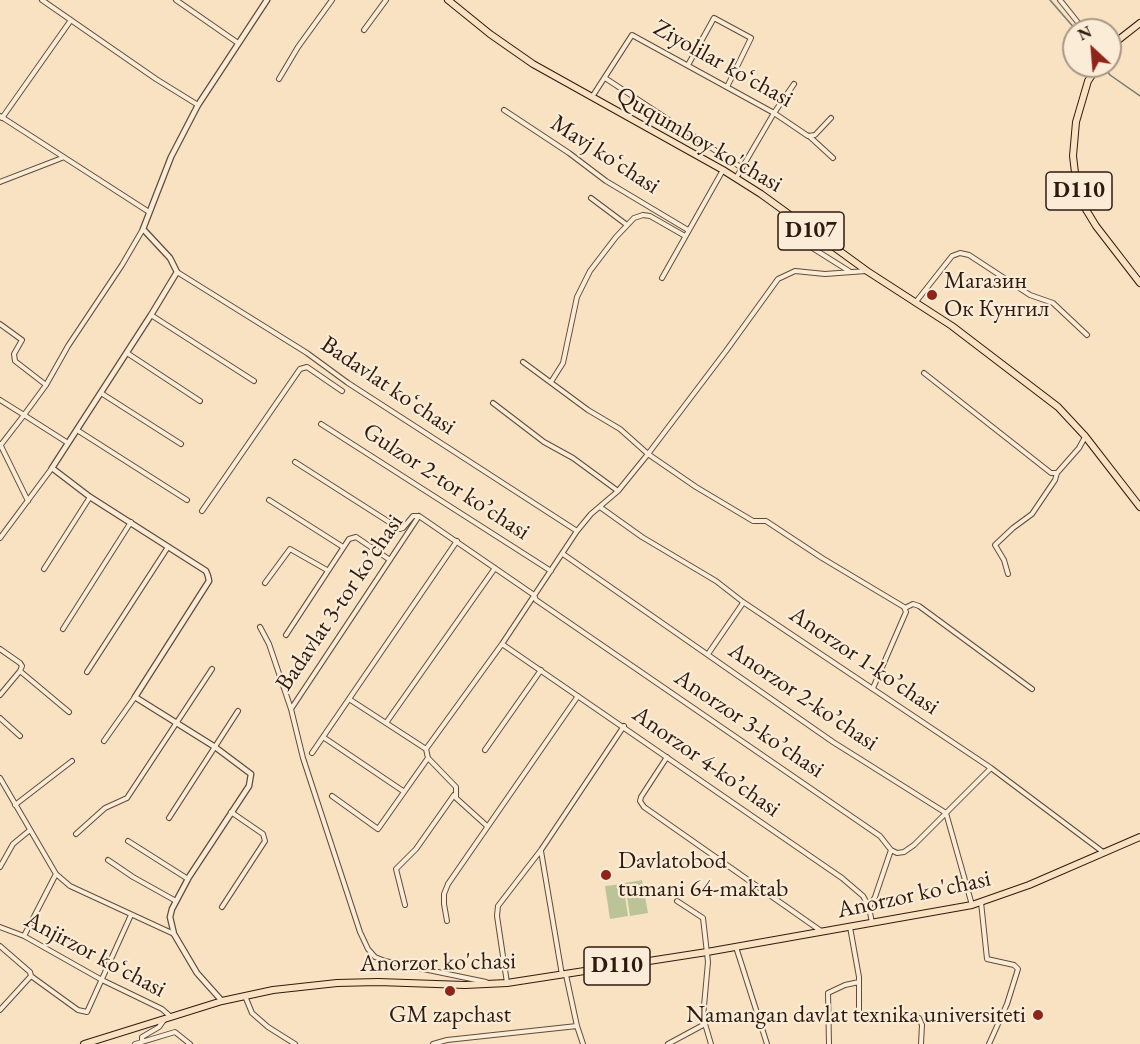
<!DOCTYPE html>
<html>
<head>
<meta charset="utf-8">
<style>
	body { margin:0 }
	#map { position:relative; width:1140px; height:1044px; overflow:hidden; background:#f8e2c1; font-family:"EB Garamond",serif }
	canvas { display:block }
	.north { position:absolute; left:1062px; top:18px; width:60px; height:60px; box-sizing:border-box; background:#faecd7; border:2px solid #a99887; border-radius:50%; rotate:334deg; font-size:16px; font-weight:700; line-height:24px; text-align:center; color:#2f1a10 }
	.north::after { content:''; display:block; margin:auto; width:21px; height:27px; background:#8f2418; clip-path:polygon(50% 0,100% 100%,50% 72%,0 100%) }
</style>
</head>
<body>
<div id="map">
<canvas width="1140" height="1044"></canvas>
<div class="north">N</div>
</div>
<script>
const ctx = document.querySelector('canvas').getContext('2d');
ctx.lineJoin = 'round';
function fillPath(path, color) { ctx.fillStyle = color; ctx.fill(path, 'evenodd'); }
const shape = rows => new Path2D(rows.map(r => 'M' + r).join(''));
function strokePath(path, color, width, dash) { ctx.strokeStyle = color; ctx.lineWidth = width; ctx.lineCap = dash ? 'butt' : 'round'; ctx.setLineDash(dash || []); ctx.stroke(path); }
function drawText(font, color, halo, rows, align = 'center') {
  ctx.font = font + ' "EB Garamond",serif'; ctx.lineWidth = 4.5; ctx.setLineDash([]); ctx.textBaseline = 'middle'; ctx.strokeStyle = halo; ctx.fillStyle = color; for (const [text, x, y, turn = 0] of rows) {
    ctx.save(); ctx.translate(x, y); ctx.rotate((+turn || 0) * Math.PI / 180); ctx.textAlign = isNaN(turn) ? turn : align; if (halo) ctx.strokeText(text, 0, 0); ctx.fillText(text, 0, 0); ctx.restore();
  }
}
const green = shape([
	[642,880,648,913,630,916,625,883],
	[623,884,628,916,610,919,605,886]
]);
const stream = shape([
	[1050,0,1076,30],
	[1103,66,1110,75,1140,96]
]);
const minor = shape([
	[42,0,156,79,198,105],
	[176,0,238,43],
	[1060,0,1084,30],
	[364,30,386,0],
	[1087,30,1093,27,1098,30],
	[688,65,714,18,751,38,727,87],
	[605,78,742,168],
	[279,79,298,47,332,0],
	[592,97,632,35,774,113,808,136,815,135,831,118],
	[504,110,569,153,606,181,688,230],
	[0,116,149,212],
	[2,118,71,20],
	[809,136,833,158],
	[736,178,774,113,794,84],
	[0,182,62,158],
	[591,198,627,225],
	[795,219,791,228,793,234,806,244,849,271],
	[177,272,307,353,348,383,577,531],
	[662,278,723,170],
	[915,303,952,256,960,253,969,255,1030,295,1053,303,1087,335],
	[151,315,254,381],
	[0,324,22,340,14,354,15,361,46,385],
	[127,353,200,401],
	[523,362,588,410,620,429,648,454,696,487,753,521,766,521,822,558,904,607,906,612,873,688],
	[924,373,1051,473,1057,473,1079,448,1085,437],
	[551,382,563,363,577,297,590,271,616,237,634,218,643,215,650,216,685,236],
	[101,393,181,444],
	[0,400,24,415,46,385,68,346,122,265,143,229],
	[493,403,544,442,573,458,618,491],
	[321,424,551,571],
	[77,430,187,500],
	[0,444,28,501],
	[0,446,24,415,68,443],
	[295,462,400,529,403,528,413,516,419,516],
	[269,500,343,547],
	[600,507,642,537,716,581,743,602,991,768,1103,852],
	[202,511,300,369,307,367,342,391],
	[419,516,534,595,536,600,880,836,891,850,875,897,869,907],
	[0,538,52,468],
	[563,554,833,742,946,813,972,905],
	[44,569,90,497],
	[1008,574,1004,560,995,545,1013,528,1032,514,1055,480,1057,473],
	[265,583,290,549,327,570],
	[905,608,913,604,919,606,1032,689],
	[260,627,269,644,291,709,303,758,360,932,368,949,375,957,385,961,486,982],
	[63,629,131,522],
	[286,635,349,539,356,537,390,560],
	[502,644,842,878,863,896,869,907,872,923],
	[0,649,20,663,22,666,20,671,69,712],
	[708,654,743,603],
	[87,672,168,547],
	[0,695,20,671],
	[349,699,426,749,428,758,456,787,456,798,487,826],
	[291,709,419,516],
	[0,718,20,736],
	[386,723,495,568],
	[323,737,403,791],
	[104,741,135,697],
	[426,749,502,644,577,531,591,514,618,491,648,454,726,351,778,279,795,271,825,274,866,271],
	[485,750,541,670],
	[312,753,457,541],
	[667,757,641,797,640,801,644,807,821,931],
	[0,778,56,874,70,886,174,934],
	[332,796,378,829,428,758],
	[15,805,72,761],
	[169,818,238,711],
	[76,834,105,808,127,798,212,669],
	[128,841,188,879],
	[891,850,897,853,904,852,914,845,991,768],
	[541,851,562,975],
	[108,860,133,877,176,901],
	[0,867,13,844,30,830],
	[677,901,703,918,708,962,703,1017,711,1044],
	[981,902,987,959,1014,965,1018,969,1007,1004,989,1044],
	[405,905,396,869,416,849,454,795],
	[222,907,265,841,263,834,231,812],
	[447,921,444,904,444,894,448,884,578,696],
	[0,927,24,936,102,980,162,1009,171,1017],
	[850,927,859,977,859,1014,861,1016,919,1018,922,1025,921,1044],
	[24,936,56,874],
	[0,946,30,972,31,976,78,1010,87,1012,131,915],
	[736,947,767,1044],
	[566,975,577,1026,583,1044],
	[507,983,497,916,498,906,541,850,624,726],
	[245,996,252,1013,268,1027,295,1044],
	[0,1010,31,976],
	[142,1042,142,1037,159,1027,164,1020],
	[135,1044,175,1032,190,1044],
	[433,1044,447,1040,577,1026],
	[668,1044,705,1024],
	[829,1044,828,993,845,985,859,982]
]);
const tertiary = shape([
	[222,1001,197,973,174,934,170,917,172,909,189,877,249,786,251,774,215,747,135,697,209,581,208,576,206,571,90,497,52,468,151,315,177,272,170,258,143,229,171,157,198,105,267,0]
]);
const primary = shape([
	[448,0,490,34,533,64,723,170,761,194,867,271,952,326,1058,407,1085,436,1140,507],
	[1110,50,1117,41,1140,23],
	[1098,66,1088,81,1076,122,1073,156,1076,181,1085,208,1096,226,1140,283],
	[84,1044,222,1001,273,990,337,983,378,982,465,985,507,983,707,952,972,905,1029,885,1140,837]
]);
const markers = [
	[932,295,6,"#8f2418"],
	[606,875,6,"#8f2418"],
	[450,991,6,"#8f2418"],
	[1038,1015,6,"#8f2418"]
];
const shields = [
	[1079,191,66],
	[811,231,66],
	[617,966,66]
];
const shieldNames = [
	["D110",1079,191],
	["D107",811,231],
	["D110",617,966]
];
const streetNames = [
	["Ziyolilar koʻchasi",723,64,29],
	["Ququmboy ko'chasi",699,140,30],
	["Mavj koʻchasi",605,155,33],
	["Badavlat koʻchasi",388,386,34],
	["Gulzor 2-tor koʼchasi",446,482,33],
	["Badavlat 3-tor koʼchasi",340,603,-56],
	["Аnorzor 1-koʼchasi",864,661,34],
	["Аnorzor 2-koʼchasi",803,697,34],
	["Аnorzor 3-koʼchasi",749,724,34],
	["Аnorzor 4-koʼchasi",706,762,35],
	["Anorzor ko'chasi",914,895,-12],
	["Anjirzor koʻchasi",95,955,28],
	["Anorzor ko'chasi",438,963,-1]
];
const poiNames = [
	["Магазин",944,281],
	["Ок Кунгил",944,309],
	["Davlatobod",618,861],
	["tumani 64-maktab",618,889],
	["GM zapchast",450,1015,"center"],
	["Namangan davlat texnika universiteti",1026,1015,"right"]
];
fillPath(green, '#bac496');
strokePath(stream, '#727c74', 1.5);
strokePath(minor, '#614c3c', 6);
strokePath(tertiary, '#614c3c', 7);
strokePath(primary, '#2f1a10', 8);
strokePath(minor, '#faecd7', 4);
strokePath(tertiary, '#faecd7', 4.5);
strokePath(primary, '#f8e2c1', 6);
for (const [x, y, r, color] of markers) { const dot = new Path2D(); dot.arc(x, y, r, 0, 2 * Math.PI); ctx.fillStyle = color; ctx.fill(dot); strokePath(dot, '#faecd7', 2); }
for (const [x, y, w] of shields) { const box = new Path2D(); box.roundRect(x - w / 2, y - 19, w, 38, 4.5); ctx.fillStyle = '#faecd7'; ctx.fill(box); strokePath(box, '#2f1a10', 1.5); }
drawText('bold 22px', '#2f1a10', null, shieldNames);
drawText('24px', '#2f1a10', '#faecd7', streetNames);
drawText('24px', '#2f1a10', '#faecd7', poiNames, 'left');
</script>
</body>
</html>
